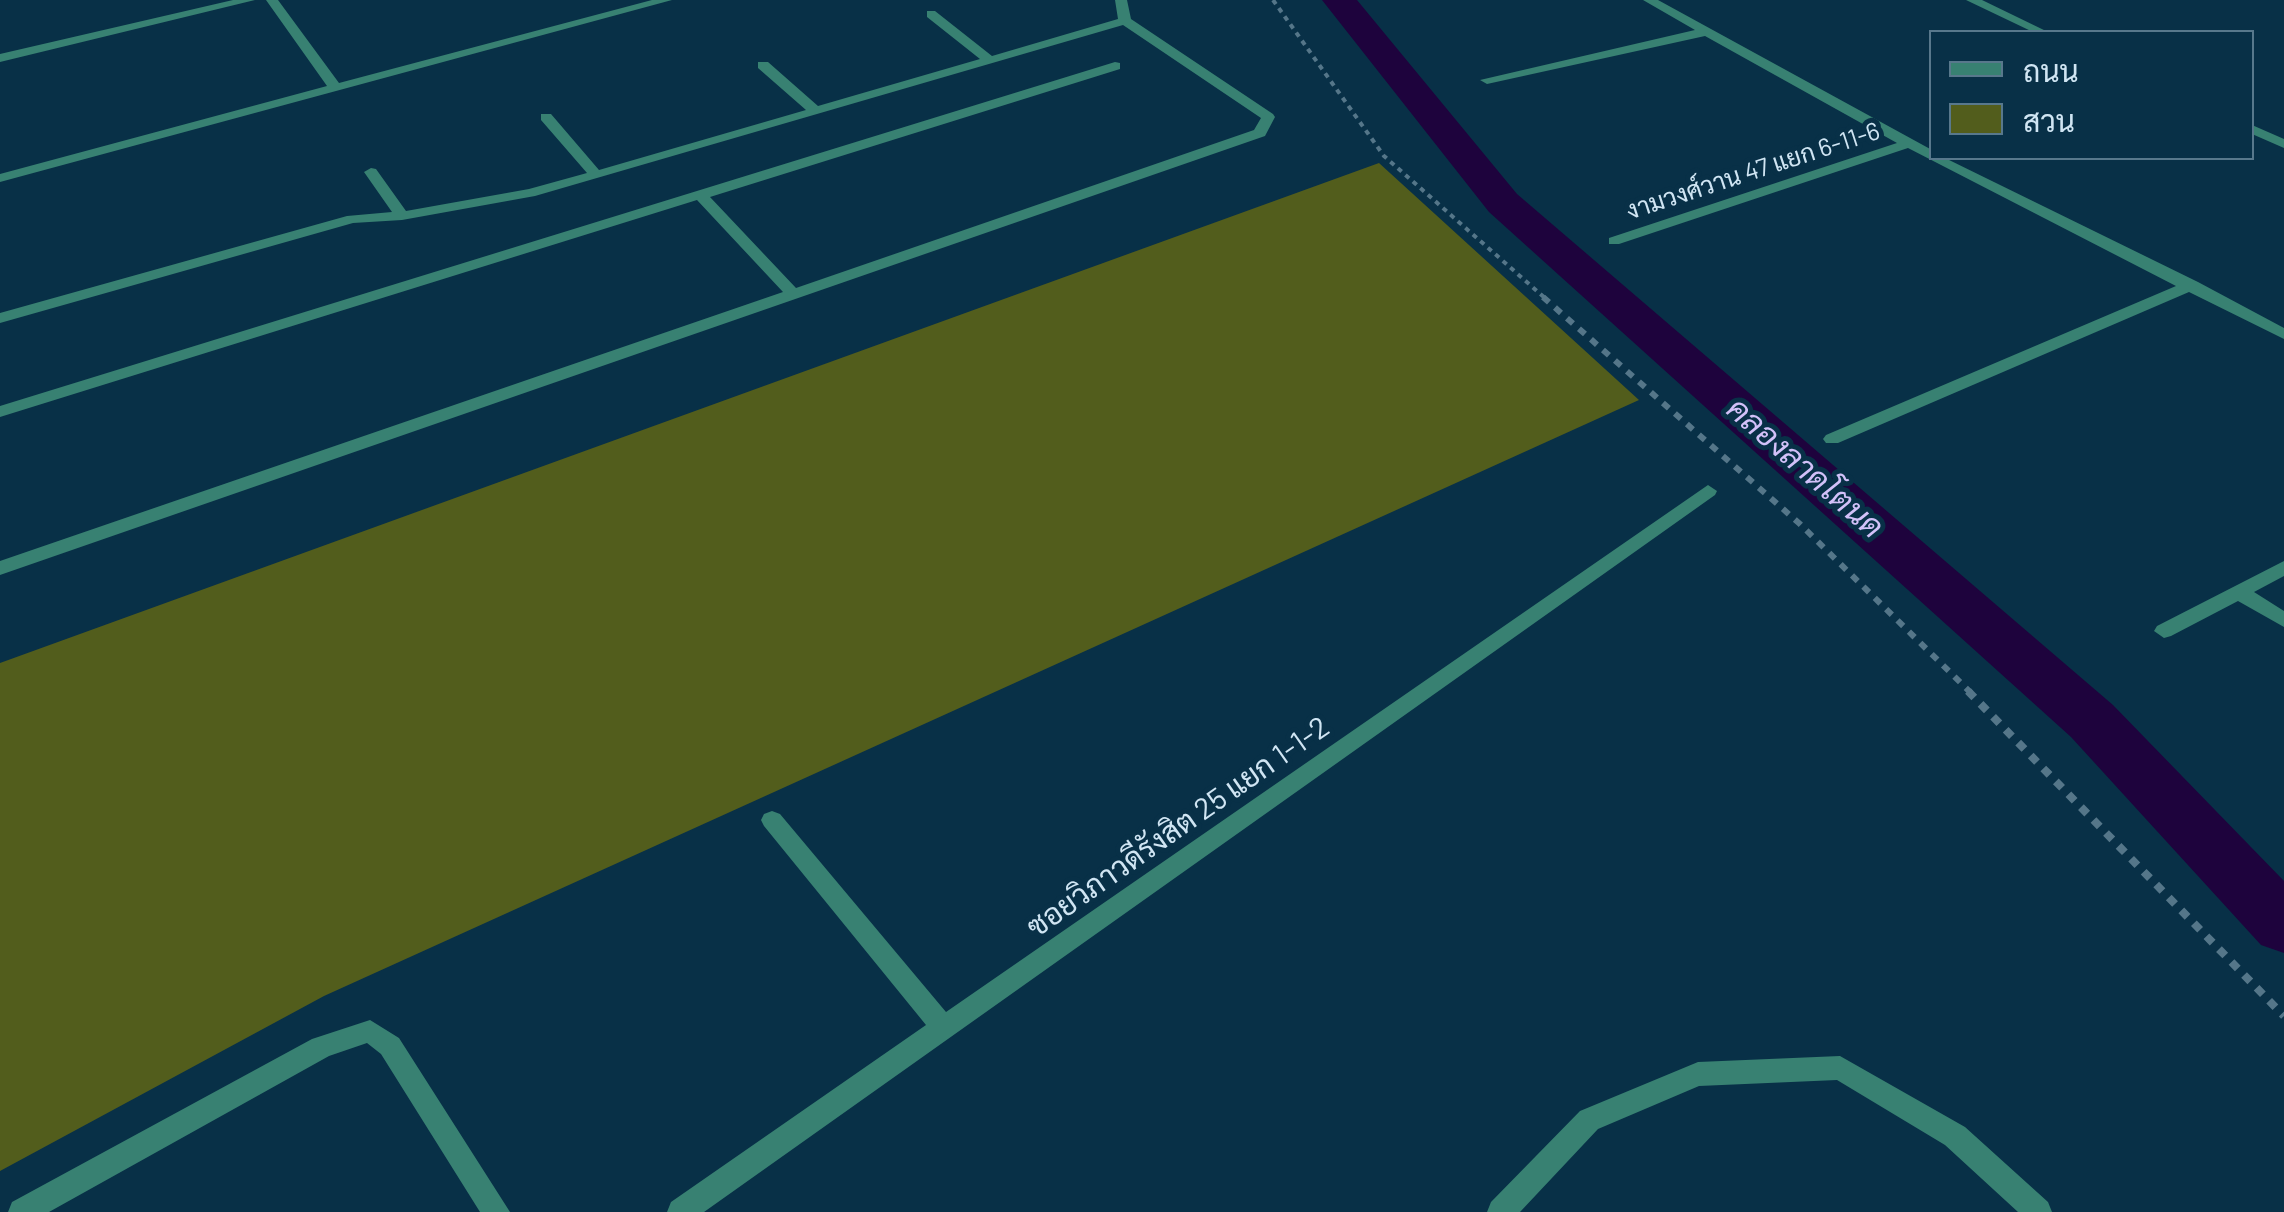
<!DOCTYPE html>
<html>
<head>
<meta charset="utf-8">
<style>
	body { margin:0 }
	#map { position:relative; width:2284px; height:1212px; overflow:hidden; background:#083047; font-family:Barlow,Sarabun,sans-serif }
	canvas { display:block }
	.legend { position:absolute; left:1929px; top:30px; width:325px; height:130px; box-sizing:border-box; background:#083047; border:2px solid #58788c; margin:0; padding:12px 18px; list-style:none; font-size:30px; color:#d0e5f3 }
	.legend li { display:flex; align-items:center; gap:20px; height:50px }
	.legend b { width:50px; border:2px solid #58788c }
</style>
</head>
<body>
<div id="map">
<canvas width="2284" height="1212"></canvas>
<ul class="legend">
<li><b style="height:12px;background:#388172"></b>ถนน</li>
<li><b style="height:28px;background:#525d1c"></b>สวน</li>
</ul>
</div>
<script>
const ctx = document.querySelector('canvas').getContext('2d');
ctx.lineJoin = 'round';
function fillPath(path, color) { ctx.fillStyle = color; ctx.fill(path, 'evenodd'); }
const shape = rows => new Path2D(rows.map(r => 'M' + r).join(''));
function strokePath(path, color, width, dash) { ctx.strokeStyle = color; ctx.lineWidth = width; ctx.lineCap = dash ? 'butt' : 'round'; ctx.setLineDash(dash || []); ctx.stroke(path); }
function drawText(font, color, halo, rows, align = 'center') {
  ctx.font = font + ' Barlow,Sarabun,sans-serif'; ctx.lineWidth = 10; ctx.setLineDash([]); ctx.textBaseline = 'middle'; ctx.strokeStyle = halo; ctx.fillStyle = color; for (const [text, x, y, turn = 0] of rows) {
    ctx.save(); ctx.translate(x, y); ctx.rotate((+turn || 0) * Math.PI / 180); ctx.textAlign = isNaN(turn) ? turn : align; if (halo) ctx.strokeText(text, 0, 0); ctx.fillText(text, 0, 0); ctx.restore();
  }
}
const green = shape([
	[1379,163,1639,400,324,996,0,1171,0,663]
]);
const canal = shape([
	[1322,0,1357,0,1517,194,2113,705,2284,881,2284,953,2261,945,2071,737,1489,212,1322,0]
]);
const pathFar2 = shape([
	[1273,0,1384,156,1546,299]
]);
const pathFar1 = shape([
	[1543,297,1800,524,1971,693]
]);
const path = shape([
	[1968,691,2284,1016]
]);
const minor = shape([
	[233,0,255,0,0,62,0,54,233,0],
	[266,0,278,0,339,83,652,0,672,0,0,182,0,174,327,86,266,0],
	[1115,0,1127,0,1131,19,1273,114,1275,117,1265,136,0,575,0,561,783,292,697,200,0,417,0,406,1115,62,1120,63,1120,69,710,197,796,288,1254,130,1261,118,1123,25,535,196,402,220,353,223,0,323,0,313,347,216,392,212,364,172,371,168,376,169,406,211,529,189,587,173,541,120,541,114,551,114,599,170,806,110,758,68,758,62,768,62,818,106,980,59,927,17,927,11,935,11,992,56,1118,19,1115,0],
	[1643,0,1658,0,1932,150,1932,158,1945,158,2198,282,2284,328,2284,339,2189,292,1838,443,1826,443,1823,439,1826,435,2176,286,1908,148,1619,244,1609,244,1609,238,1897,143,1705,36,1487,84,1480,80,1695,30,1643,0],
	[1966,0,1982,0,2048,32,2033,32,1966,0],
	[2252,125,2284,139,2284,148,2252,134,2252,125],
	[1708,485,1717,491,1715,495,704,1212,667,1212,671,1202,926,1025,764,826,761,820,764,814,772,811,780,814,946,1012,1708,485],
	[2284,561,2284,576,2254,592,2284,611,2284,627,2238,601,2171,636,2164,638,2154,631,2157,626,2284,561],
	[370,1020,399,1038,510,1212,480,1212,381,1054,367,1043,329,1056,49,1212,8,1212,12,1202,312,1039,370,1020],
	[1840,1056,1965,1127,2048,1202,2052,1212,2018,1212,1945,1145,1837,1080,1699,1086,1598,1129,1520,1212,1487,1212,1491,1202,1580,1111,1698,1062,1840,1056]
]);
const farStreetnames = [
	["งามวงศ์วาน 47 แยก 6-11-6",1753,171,-18]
];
const streetNames = [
	["ซอยวิภาวดีรังสิต 25 แยก 1-1-2",1178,827,-35]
];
const waterNames = [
	["คลองลาดโตนด",1805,468,41]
];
fillPath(green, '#525d1c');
fillPath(canal, '#1e033d');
strokePath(pathFar2, '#557689', 4, [5, 5]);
strokePath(pathFar1, '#557689', 6, [8, 8]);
strokePath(path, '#557689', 8, [9, 9]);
fillPath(minor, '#388172');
drawText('25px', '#d0e5f3', '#083047', farStreetnames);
drawText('30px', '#d0e5f3', '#083047', streetNames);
drawText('italic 32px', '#d2c1f9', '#083047', waterNames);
</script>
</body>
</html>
